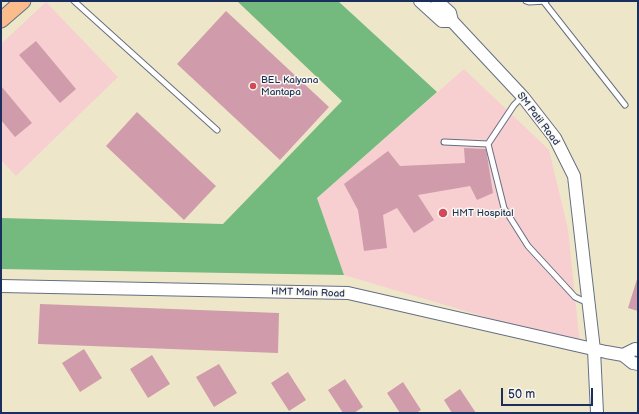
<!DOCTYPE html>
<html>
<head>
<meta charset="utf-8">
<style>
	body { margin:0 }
	#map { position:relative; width:639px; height:414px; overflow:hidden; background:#eee6c8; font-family:"Balsamiq Sans",sans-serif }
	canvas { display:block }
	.frame { position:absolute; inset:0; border:2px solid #1b2f5e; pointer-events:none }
	.scale { position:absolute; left:501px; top:388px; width:92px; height:18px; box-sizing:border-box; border:2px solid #1b2f5e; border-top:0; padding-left:5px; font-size:12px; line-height:14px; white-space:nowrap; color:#1b2f5e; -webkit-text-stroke:3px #fbf7ec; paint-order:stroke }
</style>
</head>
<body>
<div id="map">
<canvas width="639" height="414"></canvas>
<div class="frame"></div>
<div class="scale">50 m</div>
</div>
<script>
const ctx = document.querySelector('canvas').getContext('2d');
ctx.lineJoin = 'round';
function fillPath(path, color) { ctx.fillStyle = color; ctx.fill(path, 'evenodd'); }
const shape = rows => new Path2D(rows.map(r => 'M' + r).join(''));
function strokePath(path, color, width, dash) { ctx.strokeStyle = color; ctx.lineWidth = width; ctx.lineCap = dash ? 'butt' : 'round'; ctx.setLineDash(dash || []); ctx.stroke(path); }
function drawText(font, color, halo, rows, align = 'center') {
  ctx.font = font + ' "Balsamiq Sans",sans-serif'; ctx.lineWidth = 3; ctx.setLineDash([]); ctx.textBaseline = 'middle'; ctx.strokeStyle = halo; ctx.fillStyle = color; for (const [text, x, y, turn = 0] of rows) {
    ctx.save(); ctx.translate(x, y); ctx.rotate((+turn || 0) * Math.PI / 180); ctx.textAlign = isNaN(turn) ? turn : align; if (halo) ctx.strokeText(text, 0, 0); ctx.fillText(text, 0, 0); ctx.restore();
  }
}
const built = shape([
	[46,2,118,77,16,176,1,160,1,44],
	[464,69,549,150,568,229,580,345,344,275,317,198]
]);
const forest = shape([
	[237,1,338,1,437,92,317,198,344,275,1,269,1,218,223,224,342,101]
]);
const building = shape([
	[226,11,329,107,280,160,177,64],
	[36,41,76,89,60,103,19,55],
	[1,86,32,123,15,137,1,120],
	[137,112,216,186,184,220,106,146],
	[464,148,486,149,493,193,477,200,470,186,418,195,434,220,414,233,397,208,383,215,387,248,364,251,358,210,344,184,388,151,400,166,465,163],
	[638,276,638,311,628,308],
	[40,304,279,313,278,353,38,344],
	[84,349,102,378,80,392,62,363],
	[152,355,170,384,148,398,130,369],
	[219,364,237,393,214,407,196,377],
	[288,372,306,400,289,411,271,383],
	[345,379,363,407,354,413,343,413,328,390],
	[403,382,421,410,416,413,400,413,387,393],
	[460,389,476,413,452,413,444,400]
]);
const service = shape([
	[74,1,217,130],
	[526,1,529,2,546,1],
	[544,2,625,105],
	[444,142,488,144,504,208,528,246,575,297,588,303],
	[488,144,514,105,522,97]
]);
const tertiary = shape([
	[420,1,442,21,452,21,523,97,555,138,574,176,594,350,597,413],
	[437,1,450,13,452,21],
	[1,286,348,293,606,352,623,355,633,363,638,364],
	[623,355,635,349,638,350]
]);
const primary = shape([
	[1,20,23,1]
]);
const markers = [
	[253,86,4,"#d1495b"],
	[443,213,5,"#d1495b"]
];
const poiNames = [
	["BEL Kalyana",261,80],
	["Mantapa",261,92],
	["HMT Hospital",452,213]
];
const streetNames = [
	["SM Patil Road",538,119,53],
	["HMT Main Road",308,293,2]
];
fillPath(built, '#f7cfd0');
fillPath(forest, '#74b97e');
fillPath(building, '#d09bab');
strokePath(service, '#656f83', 7);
strokePath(tertiary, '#656f83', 14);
strokePath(primary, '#656f83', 17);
strokePath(service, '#fff', 5);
strokePath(tertiary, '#fff', 12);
strokePath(primary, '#f9bc8a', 15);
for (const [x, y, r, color] of markers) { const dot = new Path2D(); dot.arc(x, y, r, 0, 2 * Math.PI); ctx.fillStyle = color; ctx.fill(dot); strokePath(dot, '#fbf7ec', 1.5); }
drawText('10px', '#1b2f5e', '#fbf7ec', poiNames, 'left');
drawText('10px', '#1b2f5e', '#fbf7ec', streetNames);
</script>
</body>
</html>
